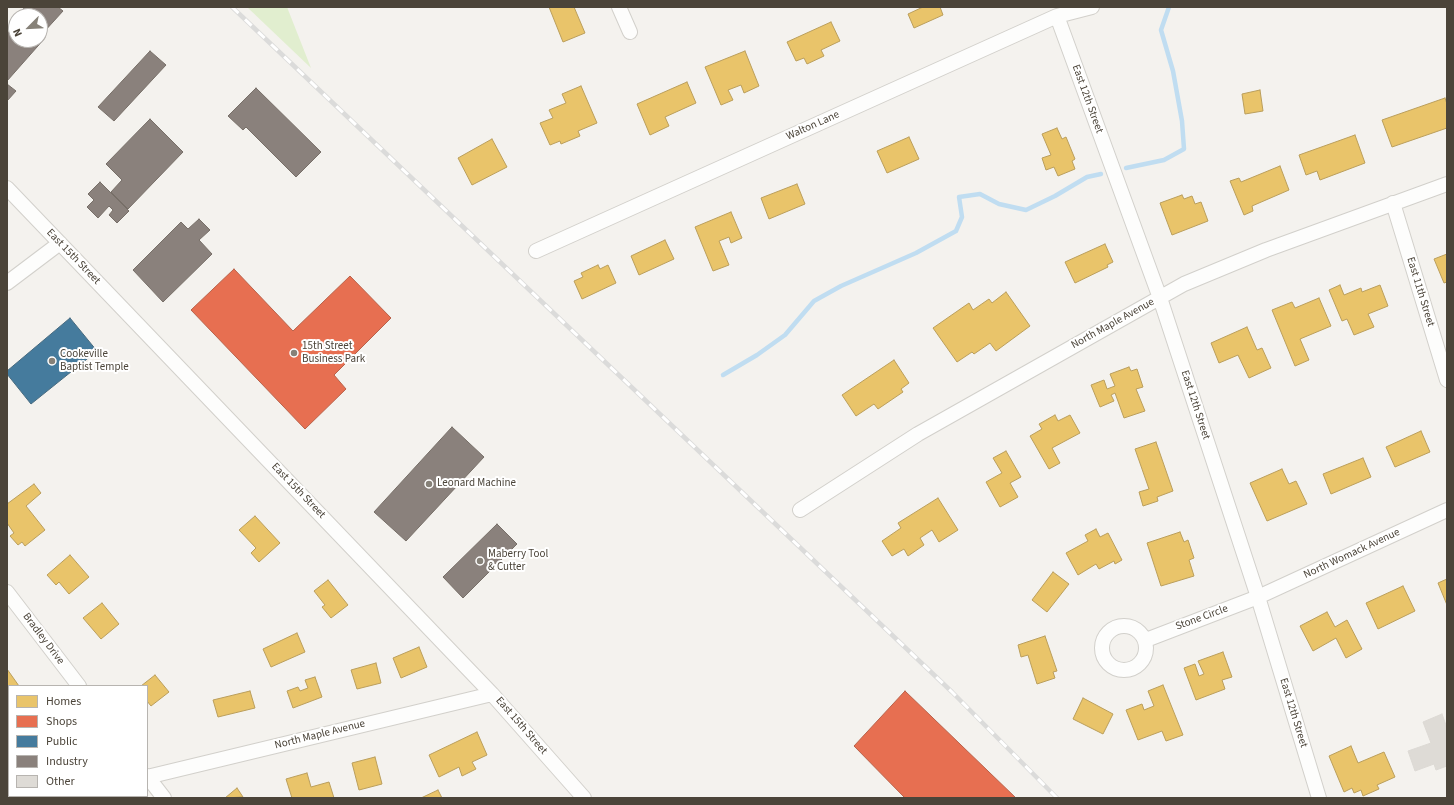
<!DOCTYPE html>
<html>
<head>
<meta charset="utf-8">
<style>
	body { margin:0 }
	#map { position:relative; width:1454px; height:805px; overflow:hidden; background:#f4f2ee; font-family:"Source Sans 3",sans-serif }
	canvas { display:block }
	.frame { position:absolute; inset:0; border:8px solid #4b4439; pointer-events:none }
	.legend { position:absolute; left:8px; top:685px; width:140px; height:112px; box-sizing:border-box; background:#fff; border:1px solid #b7b4b0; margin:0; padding:5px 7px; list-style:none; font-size:12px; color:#4b4439 }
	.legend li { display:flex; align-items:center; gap:8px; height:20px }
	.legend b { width:20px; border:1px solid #b7b4b0 }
	.north { position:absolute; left:8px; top:8px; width:40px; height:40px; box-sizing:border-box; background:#fff; border:1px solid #b7b4b0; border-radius:50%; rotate:246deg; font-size:11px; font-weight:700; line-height:16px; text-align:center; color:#4b4439 }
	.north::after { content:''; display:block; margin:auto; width:14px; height:18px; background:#868178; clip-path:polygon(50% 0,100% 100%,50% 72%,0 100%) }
</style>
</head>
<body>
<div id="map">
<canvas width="1454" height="805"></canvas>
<div class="frame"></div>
<ul class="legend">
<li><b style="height:11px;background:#e9c46a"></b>Homes</li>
<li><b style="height:11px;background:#e76f51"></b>Shops</li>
<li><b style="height:11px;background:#457b9d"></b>Public</li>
<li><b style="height:11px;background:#8a817c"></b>Industry</li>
<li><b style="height:11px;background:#dedbd6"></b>Other</li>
</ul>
<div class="north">N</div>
</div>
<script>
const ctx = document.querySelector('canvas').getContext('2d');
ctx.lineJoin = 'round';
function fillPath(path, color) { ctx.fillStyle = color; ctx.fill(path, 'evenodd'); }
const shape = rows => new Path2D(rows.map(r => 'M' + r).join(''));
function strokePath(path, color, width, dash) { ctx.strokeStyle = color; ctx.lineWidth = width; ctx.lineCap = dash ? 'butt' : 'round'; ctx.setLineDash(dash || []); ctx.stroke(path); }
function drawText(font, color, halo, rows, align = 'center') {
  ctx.font = font + ' "Source Sans 3",sans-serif'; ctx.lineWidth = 4; ctx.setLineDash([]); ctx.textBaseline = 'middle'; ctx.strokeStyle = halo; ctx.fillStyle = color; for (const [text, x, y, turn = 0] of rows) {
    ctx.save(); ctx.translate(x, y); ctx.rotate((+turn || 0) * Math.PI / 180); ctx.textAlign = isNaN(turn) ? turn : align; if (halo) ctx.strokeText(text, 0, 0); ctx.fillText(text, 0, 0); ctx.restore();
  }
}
const green = shape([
	[247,7,287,7,311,68]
]);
const homes = shape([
	[549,7,574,7,585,33,563,42,549,7],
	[923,7,940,7,943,15,914,28,908,14,923,7],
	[831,22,840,41,821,50,824,56,807,64,804,58,796,61,787,42,831,22],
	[745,51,759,86,744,93,741,85,728,90,733,100,721,105,705,67,745,51],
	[687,82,696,103,665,117,669,126,650,135,637,104,687,82],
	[581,86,597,123,578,131,580,136,561,144,560,141,550,145,540,123,553,118,549,110,566,103,562,94,581,86],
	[1260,90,1263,111,1245,114,1242,94,1260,90],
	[1445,98,1447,104,1447,128,1392,147,1382,120,1445,98],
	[1057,128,1062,139,1066,137,1075,159,1072,161,1075,169,1058,176,1054,167,1046,170,1042,158,1051,155,1042,134,1057,128],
	[1355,135,1365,163,1320,180,1317,171,1306,175,1299,155,1355,135],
	[909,137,919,159,887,173,877,151,909,137],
	[492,139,507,167,472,185,458,158,492,139],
	[1280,166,1289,190,1252,206,1253,211,1244,215,1230,181,1239,178,1241,182,1280,166],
	[797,184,805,204,769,219,761,198,797,184],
	[1182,195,1184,199,1192,196,1195,204,1201,202,1208,221,1172,235,1160,203,1182,195],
	[731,212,742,238,731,243,729,237,719,241,729,265,713,271,695,227,731,212],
	[665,240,674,259,639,275,631,256,665,240],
	[1105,244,1113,262,1107,265,1108,267,1075,283,1065,262,1105,244],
	[1447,254,1447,282,1444,283,1434,259,1447,254],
	[598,265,600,269,608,265,616,283,582,299,574,281,583,277,581,273,598,265],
	[1340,285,1344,295,1361,288,1362,292,1380,285,1388,306,1368,314,1374,327,1354,335,1347,319,1342,321,1329,290,1340,285],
	[1006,292,1030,326,996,351,990,343,974,354,972,352,957,362,933,328,969,303,973,310,989,299,992,303,1006,292],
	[1319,298,1331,326,1300,339,1309,360,1295,366,1272,310,1292,302,1295,308,1319,298],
	[1247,327,1257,350,1262,348,1271,368,1249,378,1238,355,1219,363,1211,343,1247,327],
	[894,360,909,383,901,389,903,392,878,409,874,404,856,416,842,395,894,360],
	[1129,367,1131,371,1137,369,1143,387,1136,389,1145,411,1124,418,1115,393,1111,395,1114,401,1100,407,1091,385,1104,380,1107,389,1115,386,1110,374,1129,367],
	[1055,415,1058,421,1070,415,1080,433,1052,448,1060,463,1049,469,1030,436,1042,429,1039,424,1055,415],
	[1421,431,1430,452,1395,467,1386,447,1421,431],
	[1156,442,1173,491,1157,497,1158,501,1143,506,1139,492,1149,489,1135,449,1156,442],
	[1006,451,1021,477,1010,483,1018,497,1000,507,986,482,1002,473,993,458,1006,451],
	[1363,458,1371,477,1331,494,1323,474,1363,458],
	[1282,469,1289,484,1296,481,1307,504,1267,521,1250,483,1282,469],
	[34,484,41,493,26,506,45,530,25,546,22,542,18,545,10,536,14,533,7,523,7,504,34,484],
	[938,498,958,530,939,542,932,530,920,538,924,545,908,556,904,549,892,556,882,541,901,528,898,523,938,498],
	[255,516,280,543,259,562,251,553,256,548,239,530,255,516],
	[1096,529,1100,537,1108,533,1122,560,1115,564,1114,561,1099,569,1096,564,1078,575,1066,553,1088,541,1085,535,1096,529],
	[1180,532,1184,542,1188,540,1194,558,1189,560,1194,576,1161,586,1147,543,1180,532],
	[70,555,89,577,69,594,59,582,56,585,47,575,70,555],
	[1053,572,1069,584,1047,612,1032,600,1053,572],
	[1447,579,1447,605,1438,583,1447,579],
	[328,580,348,605,331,618,322,607,325,605,314,591,328,580],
	[1403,586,1415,611,1378,629,1366,603,1403,586],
	[102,603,119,624,101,639,83,618,102,603],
	[1327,612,1335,627,1347,620,1362,649,1346,658,1336,638,1313,651,1300,626,1327,612],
	[297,633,305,652,271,667,263,649,297,633],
	[1045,636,1057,671,1053,672,1055,678,1037,684,1028,655,1021,657,1018,645,1045,636],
	[419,647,427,667,401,678,393,658,419,647],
	[1223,652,1232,677,1222,680,1225,689,1196,700,1184,668,1195,664,1199,676,1204,674,1198,661,1223,652],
	[376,663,381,683,357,689,351,670,376,663],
	[7,669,19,686,9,686,9,700,7,702,7,669],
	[155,675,169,692,151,706,147,701,147,686,141,686,155,675],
	[315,677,322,697,293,708,287,691,298,687,300,691,308,688,305,680,315,677],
	[1163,685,1183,735,1166,741,1162,731,1138,740,1126,710,1142,704,1144,710,1154,706,1148,691,1163,685],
	[250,691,255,708,218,717,213,700,250,691],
	[1083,698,1113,714,1103,734,1073,719,1083,698],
	[477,732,487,755,472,762,476,769,462,776,459,767,439,777,429,755,477,732],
	[1351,746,1358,763,1384,752,1395,777,1377,785,1379,789,1363,796,1361,790,1354,793,1352,788,1344,792,1329,756,1351,746],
	[9,755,9,778,7,779,7,756,9,755],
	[375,757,382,784,359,790,352,763,375,757],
	[307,773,311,787,329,782,334,798,292,798,286,779,307,773],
	[237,788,243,797,225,798,237,788],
	[438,790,442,798,421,798,438,790]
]);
const shops = shape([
	[234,269,293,331,350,276,391,318,334,375,346,389,305,429,191,310,234,269],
	[905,691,1016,798,905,798,854,746,905,691]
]);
const public = shape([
	[70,318,97,351,31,404,7,374,7,371,70,318]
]);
const industry = shape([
	[25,7,58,7,63,11,43,33,45,38,7,81,7,34,16,23,16,40,40,40,40,16,19,16,18,15,25,7],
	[150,51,166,65,114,121,98,107,150,51],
	[7,84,16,91,7,101,7,84],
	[256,88,321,152,296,177,246,127,243,130,228,116,256,88],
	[150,119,183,152,128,209,111,192,122,180,106,164,150,119],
	[100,182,129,211,117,223,109,215,113,210,109,206,98,218,87,207,94,200,88,194,100,182],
	[199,219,210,230,199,240,212,254,163,302,133,270,181,222,188,229,199,219],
	[452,427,484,457,406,541,374,512,452,427],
	[497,524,517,544,463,598,443,577,497,524]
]);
const stream = shape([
	[1126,168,1164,160,1184,149,1182,121,1173,71,1161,30,1169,7],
	[723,375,757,355,785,335,814,301,841,286,916,253,956,231,962,217,959,197,980,194,999,204,1026,210,1055,196,1087,177,1101,174]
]);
const building = shape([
	[1442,714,1447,728,1447,766,1436,770,1434,764,1415,771,1408,751,1431,743,1423,722,1442,714]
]);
const minor = shape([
	[619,7,630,32],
	[1057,16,1160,298,1258,597,1319,798],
	[7,188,492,694,584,798],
	[1393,203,1447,380],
	[536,251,1057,16,1092,7],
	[7,283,60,243],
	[800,510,918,434,1184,284,1266,250,1447,184],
	[7,592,79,686],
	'1102 648a22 22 0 1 1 44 0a22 22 0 1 1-44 0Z',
	[1146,640,1258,597,1447,510],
	[147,776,164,798],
	[147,777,492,694],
	[68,798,76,796]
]);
const rail = shape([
	[232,7,952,692,1057,798]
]);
const markers = [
	[294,353,4,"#868178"],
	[52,361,4,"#868178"],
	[429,484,4,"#868178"],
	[480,561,4,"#868178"]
];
const streetNames = [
	["East 12th Street",1087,99,70],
	["Walton Lane",813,126,-24],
	["East 15th Street",73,257,46],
	["East 11th Street",1420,292,73],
	["North Maple Avenue",1113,324,-29],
	["East 12th Street",1195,405,72],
	["East 15th Street",298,491,46],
	["North Womack Avenue",1352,554,-25],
	["Stone Circle",1202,618,-20],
	["Bradley Drive",43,639,53],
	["East 12th Street",1293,713,73],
	["East 15th Street",521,726,49],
	["North Maple Avenue",320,735,-14]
];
const poiNames = [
	["15th Street",302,347],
	["Business Park",302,360],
	["Cookeville",60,355],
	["Baptist Temple",60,368],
	["Leonard Machine",437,484],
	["Maberry Tool",488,555],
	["& Cutter",488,568]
];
fillPath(green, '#e1eecf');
fillPath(homes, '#e9c46a');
strokePath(homes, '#ba9e5b', 1);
fillPath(shops, '#e76f51');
strokePath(shops, '#b8624a', 1);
fillPath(public, '#457b9d');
strokePath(public, '#476a7f', 1);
fillPath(industry, '#8a817c');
strokePath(industry, '#776f68', 1);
strokePath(stream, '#c0ddf1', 4.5);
fillPath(building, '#dedbd6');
strokePath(building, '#dcd9d4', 1);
strokePath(minor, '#d2d0cb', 16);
strokePath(minor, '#fdfdfc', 14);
strokePath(rail, '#dbdbda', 4.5);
strokePath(rail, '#fff', 3, [9]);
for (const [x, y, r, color] of markers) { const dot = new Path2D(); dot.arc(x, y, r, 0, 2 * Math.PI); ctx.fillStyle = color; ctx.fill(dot); strokePath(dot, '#fff', 1.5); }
drawText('11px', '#4b4439', '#fff', streetNames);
drawText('11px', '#4b4439', '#fff', poiNames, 'left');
</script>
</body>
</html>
